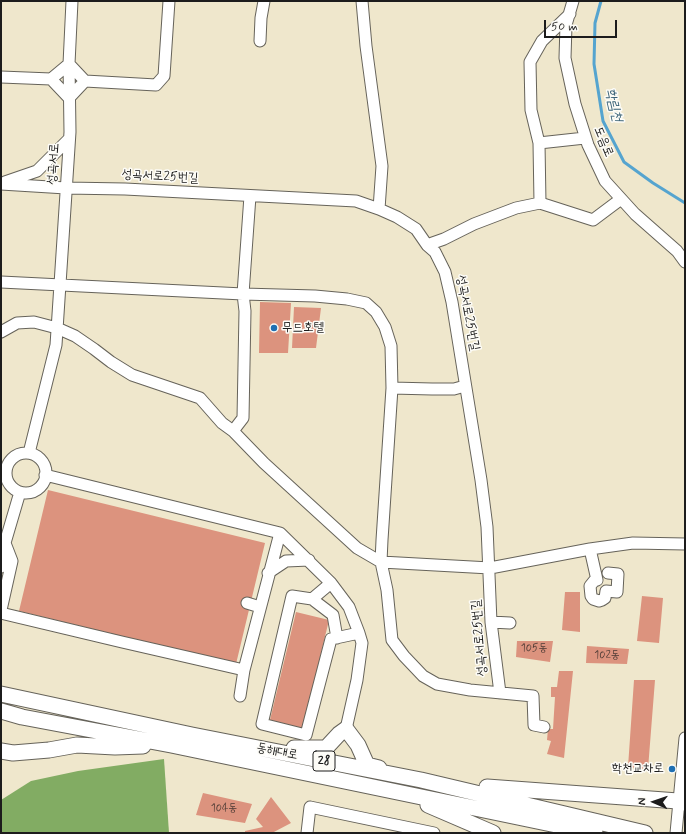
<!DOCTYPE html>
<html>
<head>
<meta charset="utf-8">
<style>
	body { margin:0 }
	#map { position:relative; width:686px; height:834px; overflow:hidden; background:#efe7cc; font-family:Mynerve,sans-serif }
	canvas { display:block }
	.frame { position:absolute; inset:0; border:2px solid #1c1c1c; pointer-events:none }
	.north { position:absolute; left:634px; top:782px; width:40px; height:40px; -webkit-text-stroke:3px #fdfcf7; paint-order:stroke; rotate:272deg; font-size:11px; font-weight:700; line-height:16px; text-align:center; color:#1c1c1c }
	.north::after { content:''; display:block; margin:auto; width:14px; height:18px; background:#1c1c1c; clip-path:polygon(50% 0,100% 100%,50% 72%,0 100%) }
	.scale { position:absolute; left:544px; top:20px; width:73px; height:18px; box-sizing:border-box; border:2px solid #1c1c1c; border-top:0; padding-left:5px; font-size:12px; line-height:14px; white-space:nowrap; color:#1c1c1c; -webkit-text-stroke:3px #fdfcf7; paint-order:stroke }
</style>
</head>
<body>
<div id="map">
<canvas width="686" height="834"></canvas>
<div class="frame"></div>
<div class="north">N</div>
<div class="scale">50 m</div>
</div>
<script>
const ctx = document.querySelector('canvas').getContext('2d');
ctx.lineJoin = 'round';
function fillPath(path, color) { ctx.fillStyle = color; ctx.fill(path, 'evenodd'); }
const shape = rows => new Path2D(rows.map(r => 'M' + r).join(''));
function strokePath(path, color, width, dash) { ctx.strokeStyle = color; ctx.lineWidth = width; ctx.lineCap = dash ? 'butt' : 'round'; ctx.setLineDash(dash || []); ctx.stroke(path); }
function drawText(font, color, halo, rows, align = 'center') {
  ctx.font = font + ' Mynerve,"Poor Story",sans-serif'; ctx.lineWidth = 3; ctx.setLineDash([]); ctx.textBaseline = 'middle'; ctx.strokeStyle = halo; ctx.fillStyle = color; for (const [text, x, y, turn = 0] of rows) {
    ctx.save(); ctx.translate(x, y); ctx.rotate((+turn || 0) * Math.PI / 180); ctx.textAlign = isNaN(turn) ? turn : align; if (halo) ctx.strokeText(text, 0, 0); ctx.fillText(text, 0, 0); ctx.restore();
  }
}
const forest = shape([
	[164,759,169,833,1,833,1,800,31,781,78,771]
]);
const stream = shape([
	[601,1,595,23,594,64,603,121,624,162,653,183,685,203]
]);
const building = shape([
	[260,302,291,303,288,353,259,353],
	[294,307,321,308,316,348,292,348],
	[48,490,265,543,236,664,19,611],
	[565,592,580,592,580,632,562,630],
	[642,596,663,598,659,643,637,641],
	[296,612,329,620,302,732,269,724],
	[517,641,553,641,550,662,516,657],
	[587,646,629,649,627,664,586,663],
	[559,671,573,671,564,758,547,754,551,741,547,740,548,729,553,729,555,697,551,697,551,687,557,687],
	[634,680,655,680,648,769,628,767],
	[203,793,252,804,245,823,196,815],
	[271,797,291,823,272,833,245,833,245,831,263,827,256,819]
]);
const minor = shape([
	[362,1,366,46,382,166,379,209],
	[573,1,566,25,565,58,575,104,588,145,605,181,635,214,677,251,685,262],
	[260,41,261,18,264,1],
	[1,77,51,79,69,64,85,81,156,85,164,76,169,1],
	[51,79,69,98,85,81],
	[539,143,585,138],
	[5,182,37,171,69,139],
	[1,184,66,188,125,189,356,201,379,209,397,217,416,229,427,245,435,252,445,272,452,302,481,480,487,527,491,622,500,693],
	[540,203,539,143,531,110,530,62,542,41,570,14],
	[427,245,444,239,474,224,516,208,540,203,593,220,621,199],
	[1,282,243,294,315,296,347,299,366,303,376,312,385,327,391,346,392,388,382,540,381,562,387,590,392,640,404,656,423,676,437,684,470,690,533,696,534,725,544,727],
	[1,332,17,323,34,322,57,328,75,336,94,349,111,362,132,375,200,398,222,423,233,431,264,463,357,548,381,562,490,568,590,549,633,543,685,544],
	[392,388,432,389,454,389,465,386],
	[233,431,243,418,245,311,243,294,250,196],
	[29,453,56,345,70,132,69,64,72,1],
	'6 473a20 20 0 1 1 40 0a20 20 0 1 1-40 0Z',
	[45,475,280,533,331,583,349,607,359,633,362,643,357,680,346,729],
	[590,549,597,580,594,581,590,586,591,596,593,599,599,601,602,600,605,598,606,591,617,592,618,574,608,573],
	[1,567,5,543,20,492],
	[268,573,286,561,309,560],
	[331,583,312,599,292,596,262,724,306,735,331,639,359,633],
	[312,599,333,615,337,638],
	[247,603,260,607],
	[1,610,12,561,5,543],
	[1,613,122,642,244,670,280,533],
	[491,622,510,623],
	[240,696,244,670],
	[307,833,310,807,434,833],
	[676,833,685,738]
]);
const major = shape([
	[1,694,192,735,421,780,645,833],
	[1,711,22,717,171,745,595,833],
	[294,748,326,748,339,734,346,729,358,745,367,765,379,768],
	[1,751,13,753,49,750,77,745,115,747,143,746],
	[487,787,678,801,685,803],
	[428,805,493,833]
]);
const markers = [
	[274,328,4,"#1f6fb2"],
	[672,769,4,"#1f6fb2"]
];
const numberNames = [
	["105동",534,649],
	["102동",607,656],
	["104동",224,809]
];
const shields = [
	[324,761,22]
];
const shieldNames = [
	["28",324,761]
];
const streetNames = [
	["도음로",603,142,67],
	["성곡서로",54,164,-86],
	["성곡서로25번길",160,177,3],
	["성곡서로25번길",467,313,79],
	["성곡서로25번길",480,638,-95],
	["동해대로",277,752,11]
];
const poiNames = [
	["무드호텔",282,328],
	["학천교차로",664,769,"right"]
];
const waterNames = [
	["학림천",613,105,77]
];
fillPath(forest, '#82ac63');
strokePath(stream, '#55a4cf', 3);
fillPath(building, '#dc937e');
strokePath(minor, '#66635a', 13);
strokePath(major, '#66635a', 17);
strokePath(minor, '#fff', 11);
strokePath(major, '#fff', 15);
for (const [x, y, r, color] of markers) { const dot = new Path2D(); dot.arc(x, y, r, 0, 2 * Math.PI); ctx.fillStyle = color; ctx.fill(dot); strokePath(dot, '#fdfcf7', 1.5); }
drawText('11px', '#4c3a34', null, numberNames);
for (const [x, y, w] of shields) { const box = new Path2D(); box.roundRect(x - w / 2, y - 10, w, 20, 3); ctx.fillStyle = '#fdfcf7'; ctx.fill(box); strokePath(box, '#1c1c1c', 1); }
drawText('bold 12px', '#1c1c1c', null, shieldNames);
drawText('13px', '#1c1c1c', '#fdfcf7', streetNames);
drawText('13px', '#1c1c1c', '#fdfcf7', poiNames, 'left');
drawText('italic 14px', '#386076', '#fdfcf7', waterNames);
</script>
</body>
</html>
